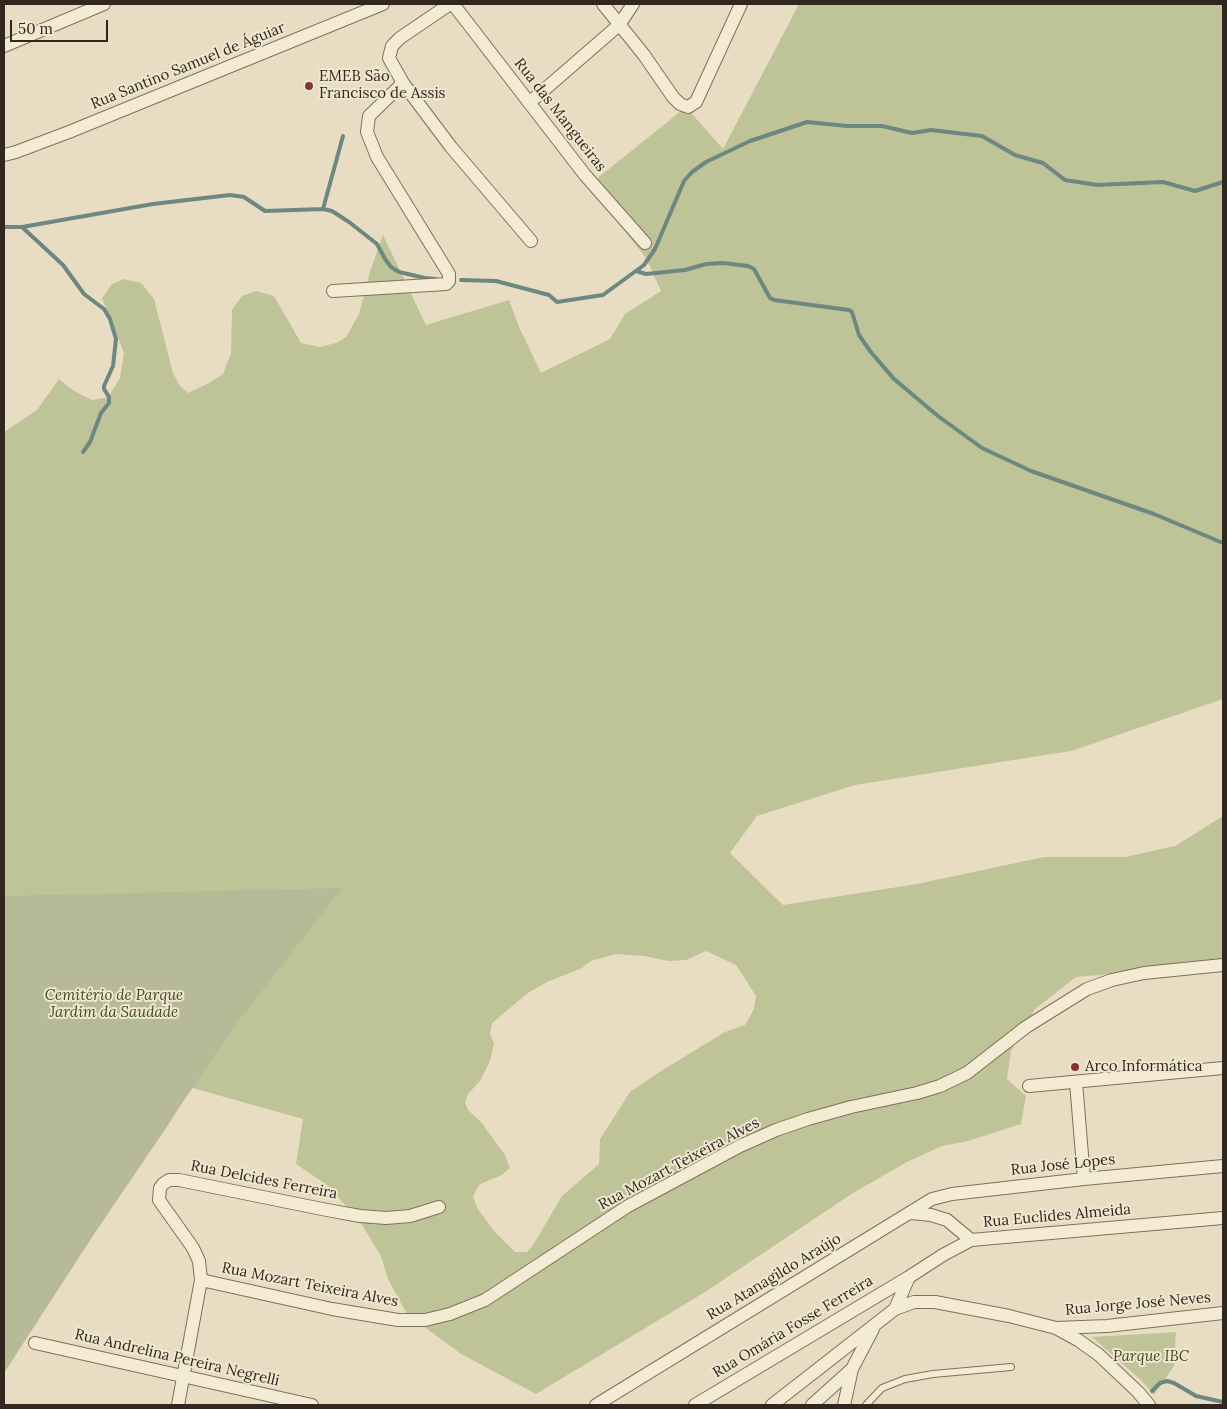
<!DOCTYPE html>
<html>
<head>
<meta charset="utf-8">
<style>
	body { margin:0 }
	#map { position:relative; width:1227px; height:1409px; overflow:hidden; background:#e8ddc2; font-family:Lora,serif }
	canvas { display:block }
	.frame { position:absolute; inset:0; border:5px solid #31271e; pointer-events:none }
	.scale { position:absolute; left:10px; top:20px; width:98px; height:22px; box-sizing:border-box; border:2px solid #31271e; border-top:0; padding-left:6px; font-size:15px; line-height:18px; white-space:nowrap; color:#31271e; -webkit-text-stroke:4px #f0e7d1; paint-order:stroke }
</style>
</head>
<body>
<div id="map">
<canvas width="1227" height="1409"></canvas>
<div class="frame"></div>
<div class="scale">50 m</div>
</div>
<script>
const ctx = document.querySelector('canvas').getContext('2d');
ctx.lineJoin = 'round';
function fillPath(path, color) { ctx.fillStyle = color; ctx.fill(path, 'evenodd'); }
const shape = rows => new Path2D(rows.map(r => 'M' + r).join(''));
function strokePath(path, color, width, dash) { ctx.strokeStyle = color; ctx.lineWidth = width; ctx.lineCap = dash ? 'butt' : 'round'; ctx.setLineDash(dash || []); ctx.stroke(path); }
function drawText(font, color, halo, rows, align = 'center') {
  ctx.font = font + ' Lora,serif'; ctx.lineWidth = 4; ctx.setLineDash([]); ctx.textBaseline = 'middle'; ctx.strokeStyle = halo; ctx.fillStyle = color; for (const [text, x, y, turn = 0] of rows) {
    ctx.save(); ctx.translate(x, y); ctx.rotate((+turn || 0) * Math.PI / 180); ctx.textAlign = isNaN(turn) ? turn : align; if (halo) ctx.strokeText(text, 0, 0); ctx.fillText(text, 0, 0); ctx.restore();
  }
}
const green = shape([
	[799,4,1223,4,1223,699,1071,751,855,785,757,816,730,853,783,905,917,884,1044,857,1125,857,1175,846,1223,816,1223,964,1076,977,1035,1009,1011,1051,1007,1079,1026,1096,1021,1124,968,1141,942,1146,907,1162,853,1193,705,1292,536,1394,461,1354,407,1314,388,1279,381,1256,359,1220,327,1185,296,1164,303,1119,189,1087,171,1121,81,1253,4,1192,4,432,37,410,59,379,74,391,92,400,108,397,120,378,124,353,102,298,112,284,124,279,141,283,154,299,173,373,180,386,188,393,209,383,223,374,231,353,232,310,242,296,256,291,274,296,301,343,319,347,336,343,346,337,359,314,370,272,383,235,426,325,509,300,519,327,541,373,610,339,625,314,661,291,646,258,589,185,686,107,723,149],
	[706,951,736,965,756,996,754,1009,745,1025,725,1032,661,1071,630,1092,600,1139,599,1164,562,1196,533,1245,527,1252,515,1252,495,1232,477,1208,473,1196,480,1184,502,1175,510,1168,505,1155,481,1122,468,1110,465,1102,468,1094,480,1081,490,1061,494,1044,490,1034,492,1023,528,993,547,982,582,968,591,961,616,954,644,956,669,961,686,960],
	[1176,1332,1174,1366,1154,1395,1142,1381,1092,1337]
]);
const cemetery = shape([
	[342,888,230,1032,96,1231,4,1373,4,896]
]);
const stream = shape([
	[323,209,343,136],
	[4,227,22,227,153,204,230,195,244,197,265,211,323,209,332,211,349,222,377,244,385,259,391,267,399,272,425,278,436,279],
	[22,227,63,265,84,294,104,309,110,319,116,339,113,366,104,386,104,389,109,397,109,403,101,413,90,442,83,452],
	[636,271,646,274,685,270,706,264,723,263,748,266,754,269,770,298,774,300,849,310,852,312,859,335,870,351,894,379,938,416,982,448,1031,471,1154,514,1223,543],
	[461,280,496,281,549,295,557,302,603,295,644,265,655,249,684,181,692,172,706,162,750,141,807,122,847,126,882,126,912,133,931,130,982,136,1015,155,1043,163,1065,180,1097,185,1163,182,1195,191,1223,182],
	[1152,1391,1160,1383,1167,1381,1174,1383,1196,1396,1223,1402]
]);
const service = shape([
	[866,1405,882,1388,905,1379,933,1374,1011,1367]
]);
const minor = shape([
	[453,4,585,175,645,243],
	[603,4,644,55,673,97,680,104,688,107,696,102,741,4],
	[4,46,104,4],
	[403,83,451,147,531,241],
	[529,103,619,25,633,4],
	[4,155,16,152,69,132,383,4],
	[333,291,446,284,449,281,449,274,377,157,367,132,369,116,403,83,389,58,392,46,400,38,450,4],
	[1076,1082,1084,1179],
	[1029,1086,1223,1068],
	[911,1213,931,1215,947,1220,971,1240],
	[201,1280,332,1309,398,1320,425,1320,450,1314,485,1300,628,1206,740,1146,776,1130,808,1119,851,1107,917,1093,940,1086,967,1073,1026,1027,1087,989,1112,980,1144,973,1223,965],
	[895,1309,909,1277,943,1255,971,1240,1223,1218],
	[1056,1328,1107,1326,1223,1313],
	[35,1343,312,1405],
	[178,1405,201,1280,199,1261,193,1248,159,1200,160,1188,163,1184,169,1180,179,1180,327,1210,360,1216,386,1218,410,1216,439,1207],
	[596,1405,932,1199,952,1194,1084,1179,1223,1166],
	[695,1405,909,1277],
	[772,1405,895,1309,914,1302,935,1302,1009,1316,1056,1328,1078,1340,1099,1355,1138,1392,1149,1405],
	[812,1405,852,1369,873,1329],
	[844,1405,852,1369]
]);
const markers = [
	[309,86,5,"#833"],
	[1075,1067,5,"#833"]
];
const streetNames = [
	["Rua Santino Samuel de Águiar",188,66,-22],
	["Rua das Mangueiras",560,115,52],
	["Rua Mozart Teixeira Alves",679,1164,-28],
	["Rua José Lopes",1063,1165,-6],
	["Rua Delcides Ferreira",264,1180,11],
	["Rua Euclides Almeida",1057,1216,-5],
	["Rua Atanagildo Araújo",774,1277,-31],
	["Rua Mozart Teixeira Alves",310,1285,11],
	["Rua Jorge José Neves",1138,1304,-5],
	["Rua Omária Fosse Ferreira",793,1327,-31],
	["Rua Andrelina Pereira Negrelli",177,1358,13]
];
const poiNames = [
	["EMEB São",319,77],
	["Francisco de Assis",319,94],
	["Arco Informática",1085,1067]
];
const parkNames = [
	["Cemitério de Parque",114,996],
	["Jardim da Saudade",114,1013],
	["Parque IBC",1151,1357]
];
fillPath(green, '#bfc498');
fillPath(cemetery, '#b6ba96');
strokePath(stream, '#6c8881', 4);
strokePath(service, '#806f5c', 8);
strokePath(minor, '#806f5c', 14);
strokePath(service, '#f4ebd4', 6);
strokePath(minor, '#f4ebd4', 12);
for (const [x, y, r, color] of markers) { const dot = new Path2D(); dot.arc(x, y, r, 0, 2 * Math.PI); ctx.fillStyle = color; ctx.fill(dot); strokePath(dot, '#f0e7d1', 2); }
drawText('15px', '#31271e', '#f0e7d1', streetNames);
drawText('15px', '#31271e', '#f0e7d1', poiNames, 'left');
drawText('italic 15px', '#424b27', '#f0e7d1', parkNames);
</script>
</body>
</html>
